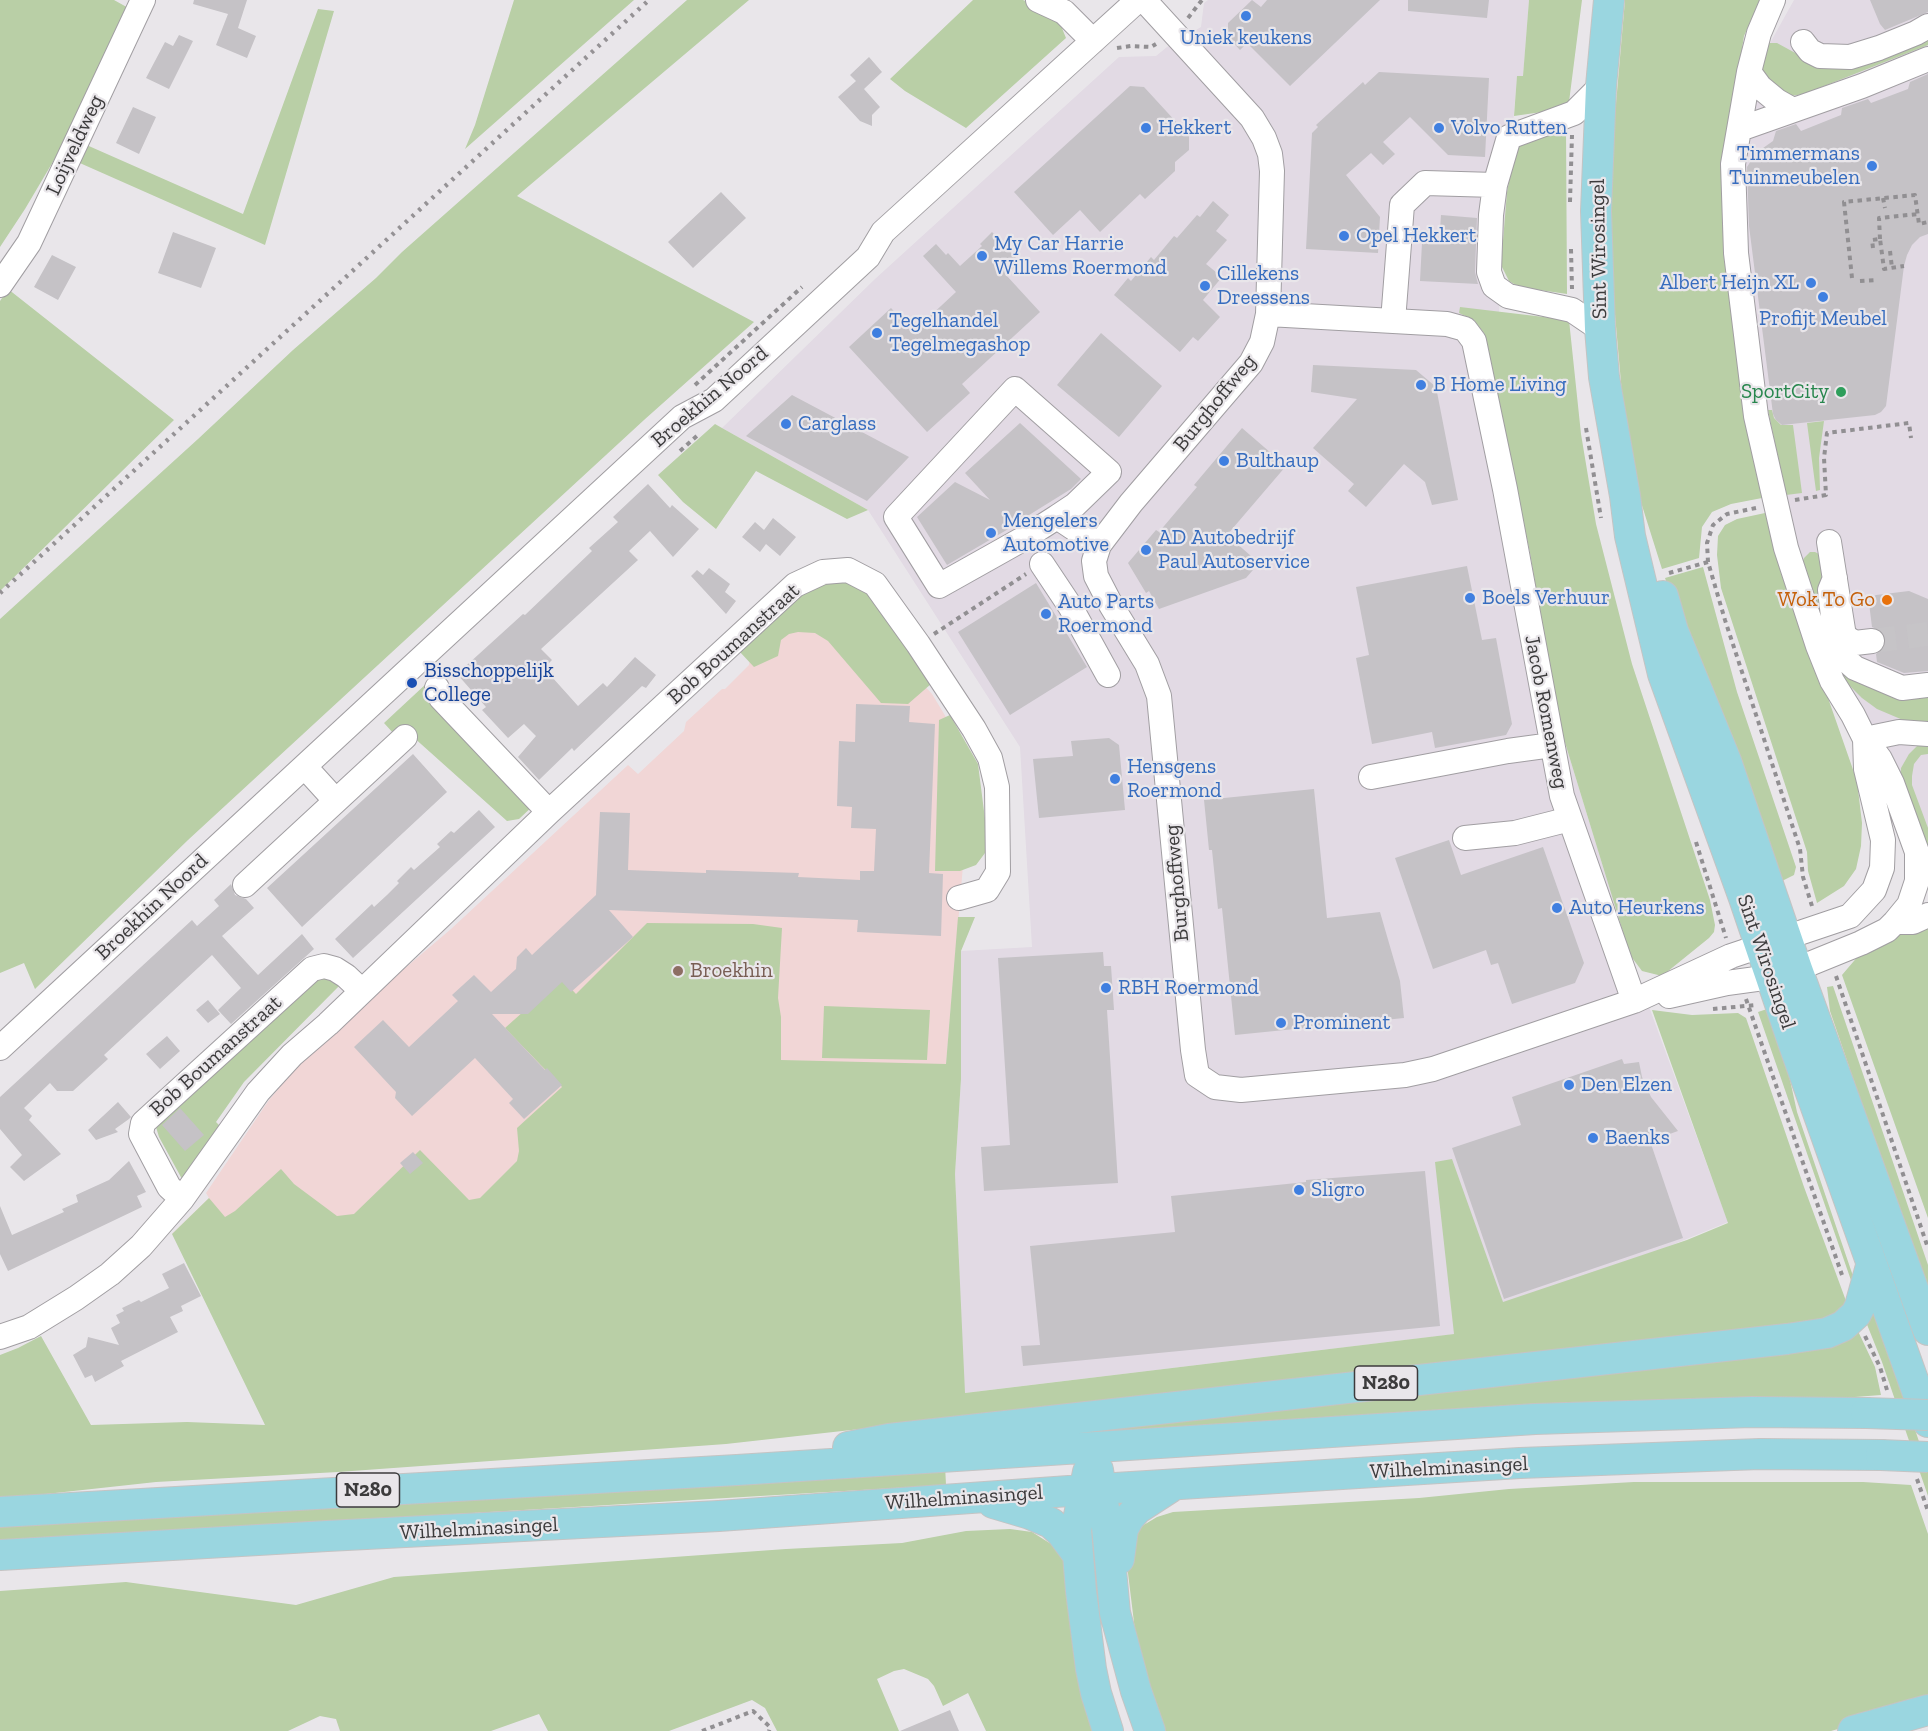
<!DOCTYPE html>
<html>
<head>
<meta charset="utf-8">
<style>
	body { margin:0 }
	canvas { display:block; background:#e9e6ea }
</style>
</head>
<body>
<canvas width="1928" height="1731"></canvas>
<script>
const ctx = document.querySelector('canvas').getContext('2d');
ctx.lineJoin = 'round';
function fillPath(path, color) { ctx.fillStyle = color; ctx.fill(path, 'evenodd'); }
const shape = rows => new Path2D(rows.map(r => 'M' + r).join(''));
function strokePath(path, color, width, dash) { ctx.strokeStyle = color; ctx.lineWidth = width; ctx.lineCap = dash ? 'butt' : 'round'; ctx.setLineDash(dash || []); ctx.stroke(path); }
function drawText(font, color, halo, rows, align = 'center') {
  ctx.font = font + ' "Zilla Slab",serif'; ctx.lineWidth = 4.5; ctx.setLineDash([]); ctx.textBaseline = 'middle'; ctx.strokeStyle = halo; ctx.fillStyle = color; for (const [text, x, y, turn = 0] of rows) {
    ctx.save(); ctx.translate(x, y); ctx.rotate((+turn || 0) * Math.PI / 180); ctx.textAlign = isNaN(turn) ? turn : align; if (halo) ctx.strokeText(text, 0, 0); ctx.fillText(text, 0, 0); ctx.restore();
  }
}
const built = shape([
	[1208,0,1529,0,1523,77,1517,77,1501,265,1499,313,1484,333,1530,553,1559,723,1630,955,1728,1222,1455,1334,964,1393,955,1174,961,1079,961,951,1032,947,1020,747,868,510,722,428,875,279,1119,57,1156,56,1167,47,1201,27,1204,3],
	[1794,0,1928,0,1928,861,1845,690,1800,567,1768,410,1744,234,1740,174,1760,61]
]);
const education = shape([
	[810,595,923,684,932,694,972,760,946,1065,934,1349,172,1234,209,1198,206,1193,269,1100,317,1043,451,929,628,765,638,774,684,731,686,722,722,689,725,689,749,665,751,648]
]);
const green = shape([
	[0,0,114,0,132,10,70,133,25,209,0,247],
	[514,0,634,0,465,149,475,125],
	[687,0,749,0,517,196,754,322,644,420,188,840,35,989,24,963,0,973,0,619,198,439,293,350,376,278,402,252],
	[973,0,1023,0,1057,16,1066,38,966,128,905,91,890,79],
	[1529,0,1582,0,1569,102,1542,112,1514,116,1517,76,1523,76],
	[1625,0,1760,0,1744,36,1722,173,1724,259,1762,498,1731,504,1712,512,1702,527,1699,558,1662,569,1639,496,1623,405,1611,269,1610,173],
	[318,9,334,11,265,245,73,160,82,143,243,214],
	[1928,29,1928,45,1804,94,1791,96,1777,92,1761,74,1761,49,1769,43,1777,43,1799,55,1812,59],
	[1566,129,1567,294,1519,287,1509,281,1501,265,1507,192,1515,152,1521,143],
	[8,289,174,420,0,591,0,301],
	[1460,307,1569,320,1581,434,1596,524,1632,664,1710,900,1715,925,1714,932,1709,938,1662,976,1642,971,1630,955,1559,723,1530,553,1484,333,1474,320,1459,313],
	[1768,410,1772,410,1774,418,1781,425,1793,425,1802,493,1786,495],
	[1824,421,1819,458,1820,490,1816,491,1807,423],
	[715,424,722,428,868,510,847,519,756,471,716,529,683,502,658,475],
	[1765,513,1792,595,1857,781,1862,823,1861,846,1856,869,1844,886,1817,903,1808,871,1807,852,1721,588,1717,555,1718,536,1725,525,1737,519],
	[1810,552,1815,552,1823,556,1833,651,1928,696,1928,725,1910,723,1877,709,1862,698,1848,684,1838,670,1800,567,1804,558],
	[1703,567,1737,692,1796,867,1794,875,1782,881,1770,870,1665,578],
	[842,579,871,591,931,684,908,704,881,703,828,641,815,633,798,632,789,634,781,640,778,656,754,667,739,651,800,595,822,582],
	[427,683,433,689,425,696,515,794,535,804,519,819,507,821,402,727,394,734,384,723],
	[950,715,978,764,985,819,985,853,976,865,960,871,935,871,939,720],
	[1919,744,1928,745,1928,754,1921,755,1914,764,1912,776,1912,785,1928,828,1928,882,1900,785,1901,768,1909,754],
	[958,917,975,917,961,951,961,1079,955,1174,965,1393,1454,1334,1435,1162,1452,1159,1503,1302,1687,1240,1728,1223,1652,1010,1692,1015,1738,1013,1746,1018,1804,1187,1849,1309,1835,1320,726,1444,338,1472,156,1482,0,1499,0,1355,18,1348,41,1336,91,1425,187,1422,265,1425,172,1234,209,1198,225,1217,235,1211,281,1169,294,1184,337,1216,354,1214,420,1150,469,1200,480,1198,517,1161,519,1151,517,1128,562,1087,505,1028,561,978,576,994,647,923,753,924,782,928,778,998,781,1017,781,1060,946,1064],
	[1928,921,1928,1218,1842,975,1859,955,1891,937],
	[324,975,342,983,244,1082,216,1122,221,1127,182,1179,159,1137,156,1127,297,991],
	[1833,986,1928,1265,1928,1297,1830,1011,1827,987],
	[824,1006,930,1010,927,1060,822,1058],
	[1767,1009,1780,1034,1797,1112,1853,1276,1854,1289,1758,1012],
	[1870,1297,1928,1468,1928,1496,1882,1362,1864,1317],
	[1857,1329,1875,1367,1881,1395,1829,1399,896,1446],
	[945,1465,946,1485,0,1541,0,1524],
	[1634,1482,1863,1482,1911,1485,1928,1534,1928,1703,1831,1731,1165,1731,1159,1720,1139,1663,1126,1557,1142,1526,1157,1517,1173,1512,1419,1498,1509,1489],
	[1010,1529,1032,1532,1051,1544,1060,1554,1072,1575,1101,1731,986,1731,968,1693,943,1706,934,1686,928,1679,904,1669,894,1671,877,1679,899,1731,777,1731,765,1708,752,1700,669,1731,548,1731,539,1714,491,1731,340,1731,336,1719,320,1716,288,1731,0,1731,0,1591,126,1582,296,1605,394,1577,786,1549,902,1543,966,1531]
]);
const building = shape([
	[194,0,247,0,238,28,256,36,247,58,216,45,228,14,193,4],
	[1252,0,1261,7,1267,0,1380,0,1290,86,1247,43,1240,50,1228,37,1228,23],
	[1408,0,1489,0,1487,18,1408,11],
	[1870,0,1928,0,1928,12,1885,30,1880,24],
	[179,35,193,41,169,89,146,78,165,42,173,46],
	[869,57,882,72,864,89,880,107,872,115,872,126,860,121,838,97,856,81,850,75],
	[1379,72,1489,78,1485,157,1448,155,1410,117,1383,142,1395,154,1383,165,1371,153,1346,175,1380,217,1378,253,1306,249,1312,133,1318,127,1316,125,1363,82,1365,85],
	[1928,74,1928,234,1920,237,1912,245,1907,255,1904,266,1886,406,1881,412,1875,415,1782,425,1776,420,1773,414,1749,226,1747,167,1756,153,1773,141,1776,131,1796,124,1801,131,1841,115,1842,108,1868,99,1871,103,1908,89,1910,82],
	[1130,86,1144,87,1189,136,1189,150,1175,162,1175,171,1145,199,1140,194,1100,232,1080,210,1053,235,1014,192],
	[133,107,156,117,139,154,116,143],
	[721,192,746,218,693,268,668,242],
	[1213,201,1229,215,1216,231,1227,240,1206,264,1222,277,1203,300,1220,317,1198,341,1193,337,1180,352,1114,295,1128,278,1131,281,1151,257,1154,260,1174,236,1177,238,1197,215,1200,217],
	[1441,215,1477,218,1475,272,1478,284,1420,281,1422,243,1439,244],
	[173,232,216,248,201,288,158,273],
	[992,232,1020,262,1006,275,1040,312,962,384,970,393,927,432,849,347,891,308,913,332,956,292,923,256,936,244,946,255,948,253,960,266,982,246,980,244],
	[52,255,76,267,58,300,34,287],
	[1101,333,1162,386,1119,437,1057,385],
	[1313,365,1416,370,1436,387,1458,500,1432,505,1425,482,1404,464,1366,507,1348,491,1354,484,1313,448,1357,399,1311,392],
	[792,395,894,449,909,457,867,501,746,436],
	[1020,423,1081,479,1071,489,1021,520,1014,517,1010,528,947,565,917,517,955,482,990,500,965,473],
	[1242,428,1286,466,1227,535,1259,563,1246,578,1159,609,1149,591,1146,593,1128,563,1156,530,1159,532,1197,487,1194,485],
	[648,484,670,508,672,505,699,529,673,557,650,531,629,551,638,560,541,649,552,660,546,666,554,675,552,677,578,706,603,683,607,687,635,657,656,675,646,688,642,686,574,751,572,748,539,780,518,757,536,736,524,724,508,738,482,710,486,707,457,674,523,614,525,615,592,551,589,548,618,522,613,517],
	[773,518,796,537,780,556,766,544,760,552,742,537,755,522,764,530],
	[1467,566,1482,640,1496,638,1512,724,1506,735,1435,748,1432,732,1372,744,1356,658,1369,655,1356,587],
	[709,568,730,584,725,592,736,601,726,614,691,576,697,570,703,575],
	[1036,583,1087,667,1010,715,958,632],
	[1909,591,1928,599,1928,671,1904,673,1877,662,1876,654,1885,647,1886,639,1883,632,1872,627,1869,603,1872,597,1876,595],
	[856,704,910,706,909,722,935,724,929,873,943,874,941,936,857,932,858,920,609,910,633,937,571,992,562,982,528,1014,492,1014,545,1070,547,1068,562,1085,524,1119,509,1103,513,1099,475,1058,412,1116,395,1098,396,1092,354,1047,383,1020,409,1047,458,1001,452,995,474,975,491,992,516,969,517,957,526,948,532,955,596,895,600,812,630,813,628,870,706,873,706,870,799,873,798,877,860,880,860,871,874,871,876,829,851,828,852,807,837,806,839,741,855,742],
	[1109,738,1119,745,1125,810,1039,818,1033,759,1073,756,1071,741],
	[413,754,447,792,302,927,267,888],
	[1314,789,1327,918,1380,912,1400,981,1404,1018,1235,1035,1222,908,1218,909,1212,850,1209,850,1204,800],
	[479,810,495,827,353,958,335,939,372,904,374,907,387,895,399,883,397,881,411,867,414,870,440,847,437,844,451,831,454,833],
	[1449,840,1461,875,1543,847,1584,963,1575,983,1512,1004,1498,963,1491,965,1486,950,1433,969,1395,858],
	[231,884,235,895,246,899,254,908,222,936,258,975,302,934,314,949,231,1024,218,1010,241,988,212,955,104,1055,108,1059,73,1091,57,1091,50,1083,24,1108,32,1116,29,1120,61,1154,24,1181,10,1167,22,1155,0,1129,0,1097,192,920,197,926,219,906,214,900],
	[1103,952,1104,966,1111,966,1114,1010,1107,1010,1118,1183,984,1191,981,1147,1010,1145,998,958],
	[208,1000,220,1014,208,1023,196,1010],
	[167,1036,180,1051,160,1069,146,1054],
	[1622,1059,1624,1064,1639,1062,1642,1077,1651,1097,1678,1131,1650,1141,1683,1238,1504,1299,1452,1148,1521,1125,1512,1097],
	[118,1102,131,1117,129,1119,115,1129,118,1132,96,1140,88,1130],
	[180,1108,204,1135,185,1151,162,1125],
	[413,1152,423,1163,410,1174,400,1163],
	[129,1161,146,1192,137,1196,142,1207,8,1271,0,1254,0,1206,12,1235,64,1212,62,1209,78,1202,76,1195,109,1180],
	[1425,1171,1440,1326,1023,1366,1021,1346,1040,1345,1030,1246,1175,1232,1171,1196,1306,1182,1306,1180],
	[184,1263,201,1296,181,1306,183,1311,170,1317,178,1332,121,1361,124,1366,95,1382,92,1375,85,1378,73,1355,86,1347,88,1337,119,1345,111,1328,120,1323,116,1315,124,1311,122,1308,139,1300,141,1302,169,1288,162,1274],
	[950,1710,959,1731,900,1731]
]);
const minorTunnel = shape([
	[1872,641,1928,634]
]);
const path = shape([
	[1188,18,1202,0],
	[1117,48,1131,46,1151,47,1156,44],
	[1883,198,1885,208],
	[1570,202,1572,135],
	[1880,239,1879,218,1918,214],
	[1873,248,1872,240,1880,239,1884,269,1904,266],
	[1571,249,1572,289],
	[1890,251,1892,268],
	[1852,278,1844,202,1915,195,1919,224,1928,222],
	[1860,281,1876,280],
	[695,385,802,287],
	[1586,428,1601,518],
	[680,451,699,434],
	[1795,500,1826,495,1824,458,1827,433,1909,423,1911,438],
	[1756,508,1727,514,1713,525,1707,543,1708,562,1725,620,1800,849,1803,877,1812,906],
	[1669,573,1708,562],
	[934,634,1026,574],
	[1696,842,1726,938],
	[1836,976,1928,1248],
	[1746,999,1842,1275],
	[1713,1009,1756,1005],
	[1865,1336,1880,1367,1887,1390],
	[1917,1479,1928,1511],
	[702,1731,753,1711,770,1727,769,1731]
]);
const minor = shape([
	[1038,0,1064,12,1093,41],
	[1144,0,1252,118,1264,138,1270,154,1272,171,1268,314,1262,342,1251,363,1131,503,1099,545,1094,561,1096,576,1111,605,1147,664,1159,696,1193,1050,1197,1075,1215,1087,1241,1090,1405,1075,1433,1069,1634,1001,1731,956,1850,916,1874,890,1882,868,1883,840,1866,769,1865,739],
	[1803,42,1810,51,1820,56,1850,57,1879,48,1916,33,1928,26],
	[1749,72,1760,87,1777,101,1793,110],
	[1740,129,1862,86,1928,59],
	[0,285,29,243,143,0],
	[1268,314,1447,324,1465,329,1474,341,1505,489,1562,796,1634,1001],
	[1393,321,1402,205,1425,183,1495,185],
	[1600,329,1572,310,1508,296,1494,286,1489,272,1491,215,1495,185,1509,137,1574,113,1601,86],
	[1057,517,1021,540,939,586,896,517,1015,389,1109,472,1075,505,1057,517,1099,545],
	[1829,542,1844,636,1855,643,1872,641],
	[1042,564,1070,606,1108,675],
	[1835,578,1830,590,1837,652,1855,668,1902,688,1928,685],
	[437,688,441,698,549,812],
	[1865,739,1899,732,1928,734],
	[305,767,335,800],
	[1371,777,1508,751,1552,745],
	[1465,838,1515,833,1570,819],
	[245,885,405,737],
	[1895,922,1913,922,1928,915],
	[1669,996,1727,983,1771,977,1797,969,1861,943,1887,930,1895,922,1909,905,1917,881,1917,852,1892,783,1880,759,1865,739,1853,715,1832,681,1818,646,1786,548,1756,416,1736,253,1733,164,1749,72,1759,33,1773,0],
	[0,1048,682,417,714,400,868,257,883,232,1138,0],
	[182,1199,169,1187,141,1134,143,1123,312,969,324,966,335,969,346,976,362,991],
	[0,1337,29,1327,76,1298,110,1274,141,1246,182,1199,258,1092,292,1055,328,1024,549,812,795,585,823,572,848,570,875,584,918,644,974,729,990,758,997,787,998,872,987,890,959,898]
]);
const major = shape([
	[1609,0,1601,86,1596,211,1600,329,1604,377,1625,496,1630,536,1663,674,1744,898,1794,1045,1928,1422],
	[1663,596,1673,631,1726,761,1797,969,1928,1330],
	[848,1447,889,1439,1787,1339,1827,1333,1843,1326,1856,1314,1860,1306,1871,1266],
	[1098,1470,1107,1527,1115,1613,1136,1691,1150,1731],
	[1088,1472,1076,1530,1081,1591,1091,1669,1096,1693,1108,1731],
	[993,1503,1030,1514,1051,1523,1061,1532,1078,1555],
	[0,1512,737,1470,1535,1419,1752,1412,1866,1413],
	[0,1555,327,1536,719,1516,1083,1490,1520,1463,1760,1454,1881,1455],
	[1119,1559,1123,1529,1129,1518,1137,1509,1174,1485],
	[1853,1731,1928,1710]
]);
const rail = shape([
	[0,593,649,0]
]);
const majorBridge = shape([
	[1866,1413,1928,1415],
	[1881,1455,1928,1457]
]);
const markers = [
	[1246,16,6,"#3f7fe0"],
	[1146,128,6,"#3f7fe0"],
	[1439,128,6,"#3f7fe0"],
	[1872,166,6,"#3f7fe0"],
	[1344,236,6,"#3f7fe0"],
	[982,256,6,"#3f7fe0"],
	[1811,283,6,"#3f7fe0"],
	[1205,286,6,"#3f7fe0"],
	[1823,297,6,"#3f7fe0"],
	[877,333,6,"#3f7fe0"],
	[1421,385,6,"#3f7fe0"],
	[1841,392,6,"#2e9e5b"],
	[786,424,6,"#3f7fe0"],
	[1224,461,6,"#3f7fe0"],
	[991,533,6,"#3f7fe0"],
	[1146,550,6,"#3f7fe0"],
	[1470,598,6,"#3f7fe0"],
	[1887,600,6,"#e8710a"],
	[1046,614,6,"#3f7fe0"],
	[412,683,6,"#1a4fb4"],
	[1115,779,6,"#3f7fe0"],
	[1557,908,6,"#3f7fe0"],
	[678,971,6,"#8d6e63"],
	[1106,988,6,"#3f7fe0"],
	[1281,1023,6,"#3f7fe0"],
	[1569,1085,6,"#3f7fe0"],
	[1593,1138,6,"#3f7fe0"],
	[1299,1190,6,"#3f7fe0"]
];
const shields = [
	[1386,1383,63],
	[368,1490,63]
];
const shieldNames = [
	["N280",1386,1383],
	["N280",368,1490]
];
const shopNames = [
	["Uniek keukens",1246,38,"center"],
	["Hekkert",1158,128],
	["Volvo Rutten",1451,128],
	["Timmermans",1860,154,"right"],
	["Tuinmeubelen",1860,178,"right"],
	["Opel Hekkert",1356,236],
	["My Car Harrie",994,244],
	["Willems Roermond",994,268],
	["Cillekens",1217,274],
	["Dreessens",1217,298],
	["Albert Heijn XL",1799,283,"right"],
	["Profijt Meubel",1823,319,"center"],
	["Tegelhandel",889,321],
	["Tegelmegashop",889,345],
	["B Home Living",1433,385],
	["Carglass",798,424],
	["Bulthaup",1236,461],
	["Mengelers",1003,521],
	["Automotive",1003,545],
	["AD Autobedrijf",1158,538],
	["Paul Autoservice",1158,562],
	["Boels Verhuur",1482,598],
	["Auto Parts",1058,602],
	["Roermond",1058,626],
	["Hensgens",1127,767],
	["Roermond",1127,791],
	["Auto Heurkens",1569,908],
	["RBH Roermond",1118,988],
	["Prominent",1293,1023],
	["Den Elzen",1581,1085],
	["Baenks",1605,1138],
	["Sligro",1311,1190]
];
const streetNames = [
	["Loijveldweg",75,145,-65],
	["Sint Wirosingel",1599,249,-91],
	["Broekhin Noord",710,397,-40],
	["Burghoffweg",1215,403,-51],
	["Bob Boumanstraat",734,644,-42],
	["Jacob Romenweg",1546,712,79],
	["Burghoffweg",1177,883,-95],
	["Broekhin Noord",152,907,-43],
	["Sint Wirosingel",1766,962,71],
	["Bob Boumanstraat",216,1056,-42],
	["Wilhelminasingel",1449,1468,-3],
	["Wilhelminasingel",964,1498,-4],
	["Wilhelminasingel",479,1529,-3]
];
const leisureNames = [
	["SportCity",1829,392]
];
const foodNames = [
	["Wok To Go",1875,600]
];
const transitNames = [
	["Bisschoppelijk",424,671],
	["College",424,695]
];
const educationNames = [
	["Broekhin",690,971]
];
fillPath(built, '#e2dae4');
fillPath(education, '#f1d6d6');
fillPath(green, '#b9cfa6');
fillPath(building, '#c5c2c6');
strokePath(minorTunnel, '#c6c4c7', 24, [24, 12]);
strokePath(minor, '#a19ea2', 26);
strokePath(major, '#c4c4c4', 32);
strokePath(path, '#918f92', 4, [4.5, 4.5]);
strokePath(minor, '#fff', 24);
strokePath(major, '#9ad6e0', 30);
strokePath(rail, '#959295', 4.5, [3, 6]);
strokePath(majorBridge, '#c4c4c4', 32, []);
strokePath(majorBridge, '#9ad6e0', 30);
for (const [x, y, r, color] of markers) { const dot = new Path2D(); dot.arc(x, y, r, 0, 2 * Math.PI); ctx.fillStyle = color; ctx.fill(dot); strokePath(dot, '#e9e6ea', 2); }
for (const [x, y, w] of shields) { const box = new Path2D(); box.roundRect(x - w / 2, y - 17, w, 34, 4.5); ctx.fillStyle = '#e9e6ea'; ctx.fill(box); strokePath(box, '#3c3b3c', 1.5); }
drawText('bold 20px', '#3c3b3c', null, shieldNames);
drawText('21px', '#366cbe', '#e9e6ea', shopNames, 'left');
drawText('21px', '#3c3b3c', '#e9e6ea', streetNames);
drawText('21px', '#27864d', '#e9e6ea', leisureNames, 'right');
drawText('21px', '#c56008', '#e9e6ea', foodNames, 'right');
drawText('21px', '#164399', '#e9e6ea', transitNames, 'left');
drawText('21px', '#785e54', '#e9e6ea', educationNames, 'left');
</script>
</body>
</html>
